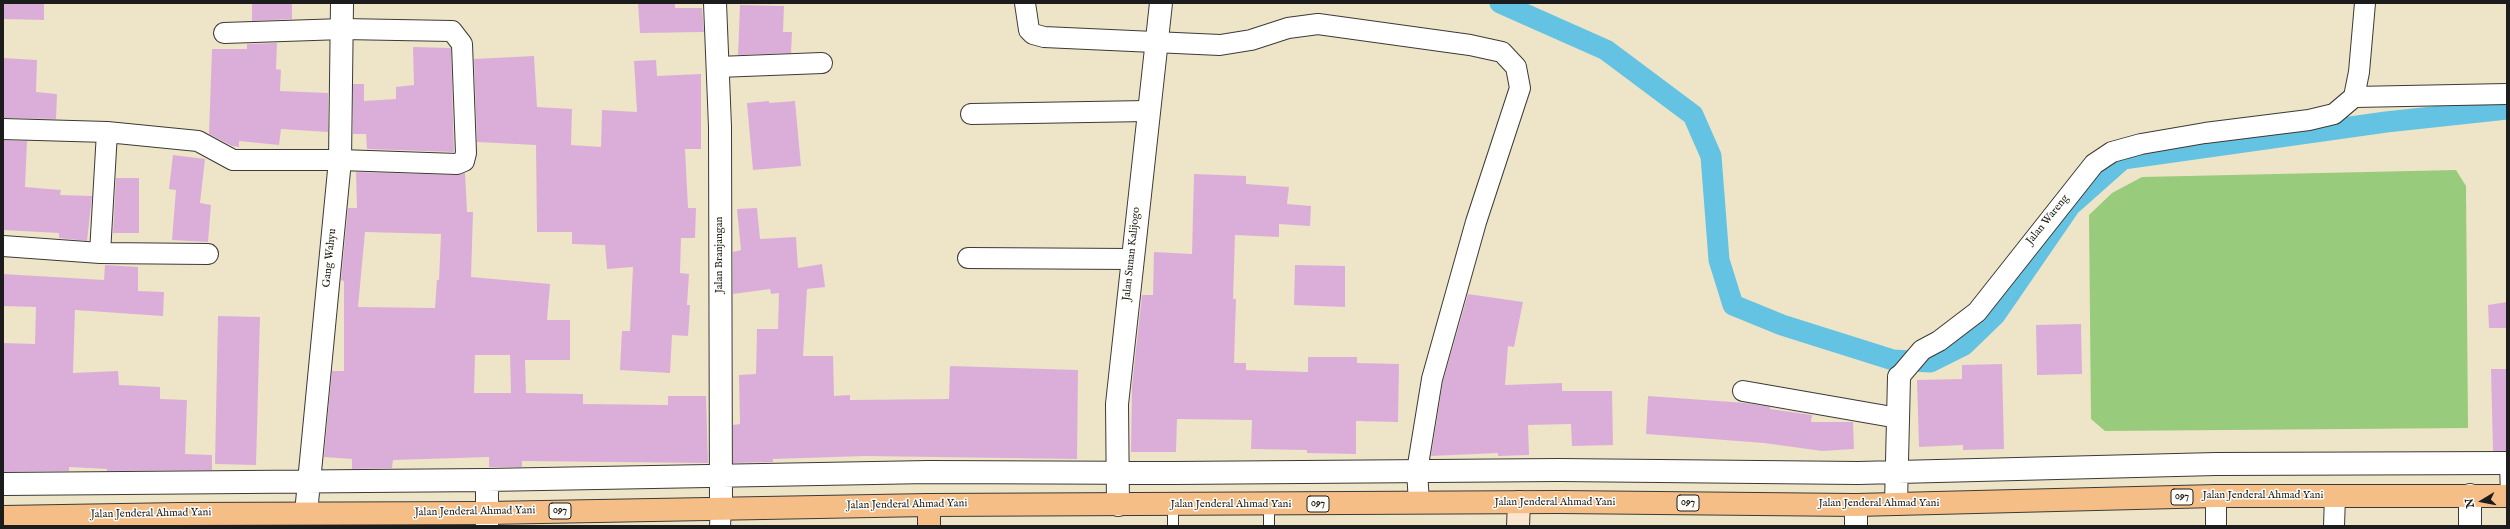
<!DOCTYPE html>
<html>
<head>
<meta charset="utf-8">
<style>
	body { margin:0 }
	#map { position:relative; width:2510px; height:529px; overflow:hidden; background:#eee5c8; font-family:"IM FELL English",serif }
	canvas { display:block }
	.frame { position:absolute; inset:0; border:4px solid #1c1c1c; pointer-events:none }
	.north { position:absolute; left:2462px; top:481px; width:40px; height:40px; -webkit-text-stroke:3px #fdfcf7; paint-order:stroke; rotate:260deg; font-size:11px; font-weight:700; line-height:16px; text-align:center; color:#1c1c1c }
	.north::after { content:''; display:block; margin:auto; width:14px; height:18px; background:#1c1c1c; clip-path:polygon(50% 0,100% 100%,50% 72%,0 100%) }
</style>
</head>
<body>
<div id="map">
<canvas width="2510" height="529"></canvas>
<div class="frame"></div>
<div class="north">N</div>
</div>
<script>
const c = document.querySelector('canvas').getContext('2d');
c.lineJoin = 'round';
function fill(path, color) {
  c.fillStyle = color;
  c.fill(path, 'evenodd');
}
function poly(rows) {
  const path = new Path2D();
  for (const r of rows) {
    path.moveTo(r[0], r[1]);
    for (let i = 2; i < r.length; i += 2) path.lineTo(r[i], r[i + 1]);
  }
  return path;
}
function trace(path, color, width, dash) {
  c.strokeStyle = color;
  c.lineWidth = width;
  c.lineCap = dash ? 'butt' : 'round';
  c.setLineDash(dash || []);
  c.stroke(path);
}
function label(font, color, halo, rows, align = 'center') {
  c.font = font + ' "IM FELL English",serif';
  c.lineWidth = 3;
  c.setLineDash([]);
  c.textBaseline = 'middle';
  c.strokeStyle = halo;
  c.fillStyle = color;
  for (const [text, x, y, turn = 0] of rows) {
    c.save();
    c.translate(x, y);
    c.rotate((+turn || 0) * Math.PI / 180);
    c.textAlign = isNaN(turn) ? turn : align;
    if (halo) c.strokeText(text, 0, 0);
    c.fillText(text, 0, 0);
    c.restore();
  }
}
fill(poly([
	[2456,170,2466,186,2468,428,2105,431,2091,419,2089,215,2112,193,2142,177]
]), '#98cb7c');
trace(poly([
	[1500,3,1606,50,1693,115,1711,156,1719,260,1733,305,1782,325,1893,360,1930,362,1964,345,1995,315,2070,206,2123,159,2386,122,2507,109]
]), '#64c3e2', 21);
fill(poly([
	[3,3,44,3,44,20,3,19],
	[252,3,292,3,292,19,252,21],
	[638,3,675,3,675,8,702,8,704,32,640,33],
	[740,5,784,6,783,32,792,32,791,53,738,55],
	[277,43,276,69,281,70,280,91,328,93,328,132,281,129,279,145,239,141,239,147,232,146,209,134,212,49,247,49,247,44],
	[413,47,451,48,454,152,367,149,366,134,353,134,353,84,364,84,364,101,396,99,396,87,414,85],
	[534,56,537,107,572,109,571,145,601,147,602,110,637,112,634,61,656,60,657,76,701,74,701,149,685,149,688,208,696,208,695,238,681,238,680,273,689,274,687,305,690,305,688,336,672,335,670,373,620,370,622,331,630,331,633,267,607,269,605,245,572,244,572,232,537,232,536,145,477,142,474,59],
	[3,58,37,60,36,92,57,94,56,119,3,118],
	[769,101,769,103,795,101,801,166,753,170,747,103],
	[3,140,27,141,25,187,61,190,60,195,92,196,87,241,59,238,59,233,3,230],
	[173,155,205,159,200,203,211,205,208,242,172,240,176,190,169,189],
	[356,172,457,175,465,173,467,212,473,212,471,277,550,284,547,320,570,320,570,360,525,360,526,393,583,394,583,404,668,405,668,396,706,396,708,463,522,461,522,467,489,467,489,457,393,460,392,468,352,469,352,459,324,457,332,371,344,371,344,281,341,280,348,208,357,208],
	[365,232,441,234,439,280,437,280,435,308,358,307],
	[475,355,510,355,511,393,474,393],
	[1194,174,1246,176,1246,184,1289,187,1287,204,1311,206,1310,226,1279,224,1279,237,1235,235,1233,299,1236,299,1234,363,1246,363,1246,370,1308,372,1308,357,1357,357,1357,363,1399,364,1398,422,1356,421,1356,454,1307,453,1307,450,1251,449,1252,420,1177,419,1176,452,1131,452,1132,386,1142,295,1153,295,1154,252,1192,254],
	[116,178,139,178,139,233,113,233],
	[757,208,760,239,796,237,798,268,822,264,825,287,807,289,803,356,833,356,834,396,850,395,850,400,949,399,950,366,1078,370,1077,459,865,456,773,459,773,462,733,463,733,425,740,424,739,375,756,374,757,329,778,329,779,293,771,294,770,289,733,294,733,252,741,250,737,209],
	[105,265,138,267,138,291,164,292,163,316,75,310,73,373,118,371,119,385,160,387,160,399,187,400,185,454,212,455,212,470,107,471,107,469,69,467,69,471,3,472,3,343,35,344,36,307,3,306,3,274,104,280],
	[1295,265,1345,266,1345,307,1294,305],
	[1468,294,1523,302,1514,347,1508,346,1505,385,1562,383,1562,391,1612,391,1613,445,1572,446,1571,424,1528,425,1529,455,1498,456,1498,453,1431,456,1443,381],
	[2507,302,2507,328,2489,328,2488,305],
	[218,316,260,317,256,465,215,464],
	[2081,324,2082,374,2037,375,2036,325],
	[2002,364,2004,449,1963,450,1963,445,1919,447,1917,380,1962,379,1962,365],
	[2491,369,2507,369,2507,451,2493,451],
	[1648,396,1746,403,1770,407,1770,409,1812,415,1811,422,1853,422,1854,449,1822,451,1764,443,1646,434]
]), '#dbaeda');
const service = poly([
	[2505,463,2506,496],
	[1269,504,1269,526],
	[1173,526,1173,505]
]);
const minor = poly([
	[1025,3,1029,30,1033,34,1044,37,1220,45,1251,40,1288,28,1318,24,1470,45,1502,52,1516,67,1520,88,1476,222,1432,379,1417,471,1419,503],
	[718,67,822,63],
	[2354,97,2507,94],
	[2354,97,2359,72,2365,3],
	[971,114,1147,111],
	[3,129,107,132,198,141,233,160,340,160,457,164,464,161,466,153,462,44,452,31,343,29,224,33],
	[3,246,100,253,208,254],
	[100,253,107,132],
	[968,258,1131,259],
	[1899,377,1922,350,1939,341,1977,312,2094,164,2112,152,2141,144,2205,133,2309,120,2334,114,2354,97],
	[1743,391,1898,418],
	[2216,496,2216,526],
	[720,526,721,508],
	[2334,526,2335,496]
]);
const tertiary = poly([
	[715,3,720,127,721,508],
	[3,484,487,480,929,472,1173,473,1559,470,1858,473,2216,464,2507,463],
	[2470,495,2470,526],
	[1896,504,1899,377],
	[1118,505,1117,404,1161,3],
	[306,513,340,160,342,3],
	[487,526,487,480],
	[1856,526,1856,505]
]);
const secondary = poly([
	[1518,526,1519,502]
]);
const primary = poly([
	[929,505,929,526],
	[3,517,180,514,487,513,929,505,1559,502,1856,505,2216,496,2507,496]
]);
trace(service, '#3c3a36', 12);
trace(minor, '#3c3a36', 22);
trace(tertiary, '#3c3a36', 24);
trace(secondary, '#3c3a36', 24);
trace(primary, '#3c3a36', 24);
trace(service, '#fff', 10);
trace(minor, '#fff', 20);
trace(tertiary, '#fff', 22);
trace(secondary, '#fbe5cf', 22);
trace(primary, '#f6be87', 22);
for (const [x, y, w] of [
	[2182,497,22],
	[1688,503,22],
	[1318,504,22],
	[560,511,22]
]) {
  const box = new Path2D();
  box.roundRect(x - w / 2, y - 8, w, 16, 3);
  c.fillStyle = '#fdfcf7';
  c.fill(box);
  trace(box, '#1c1c1c', 1);
}
label('bold 10px', '#1c1c1c', null, [
	["097",2182,497],
	["097",1688,503],
	["097",1318,504],
	["097",560,511]
]);
label('11px', '#1c1c1c', '#fdfcf7', [
	["Jalan Wareng",2048,220,-51],
	["Jalan Sunan Kalijogo",1132,254,-84],
	["Jalan Branjangan",720,255,-90],
	["Gang Wahyu",330,258,-84],
	["Jalan Jenderal Ahmad Yani",2263,496],
	["Jalan Jenderal Ahmad Yani",1555,503],
	["Jalan Jenderal Ahmad Yani",1879,504],
	["Jalan Jenderal Ahmad Yani",907,505,-1],
	["Jalan Jenderal Ahmad Yani",1231,505],
	["Jalan Jenderal Ahmad Yani",475,512,-1],
	["Jalan Jenderal Ahmad Yani",151,514,-1]
]);
</script>
</body>
</html>
